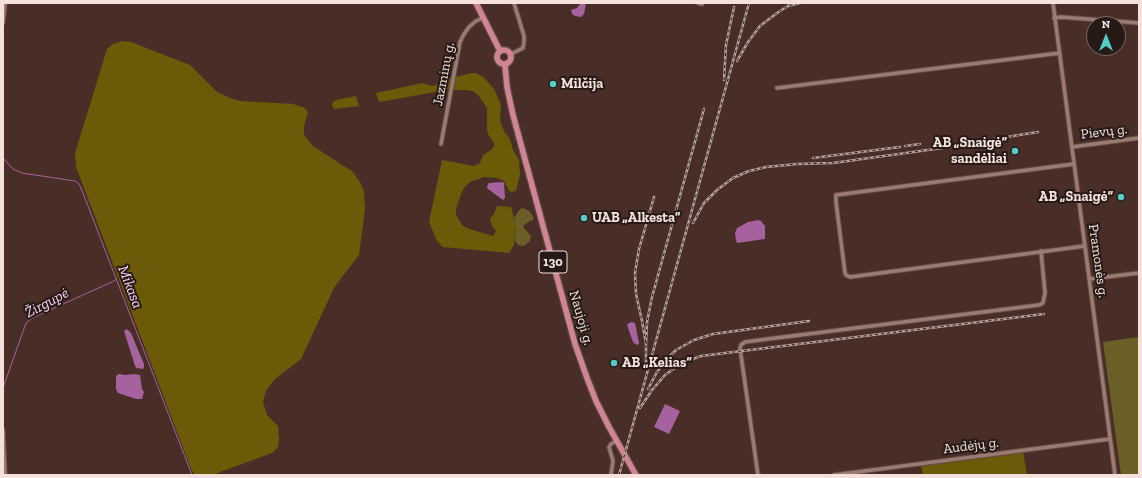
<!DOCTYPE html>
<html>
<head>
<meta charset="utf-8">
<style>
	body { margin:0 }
	#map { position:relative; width:1142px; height:478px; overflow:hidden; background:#492d27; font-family:"Zilla Slab",serif }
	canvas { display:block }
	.frame { position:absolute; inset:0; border:4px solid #f4e1dc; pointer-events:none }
	.north { position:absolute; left:1086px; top:16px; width:40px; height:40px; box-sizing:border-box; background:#261a16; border:1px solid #786a65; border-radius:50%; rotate:0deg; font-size:11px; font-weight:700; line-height:16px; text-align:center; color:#f4e1dc }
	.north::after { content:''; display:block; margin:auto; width:14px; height:18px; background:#54cdc8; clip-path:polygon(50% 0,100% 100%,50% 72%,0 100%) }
</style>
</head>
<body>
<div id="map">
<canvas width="1142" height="478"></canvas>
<div class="frame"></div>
<div class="north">N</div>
</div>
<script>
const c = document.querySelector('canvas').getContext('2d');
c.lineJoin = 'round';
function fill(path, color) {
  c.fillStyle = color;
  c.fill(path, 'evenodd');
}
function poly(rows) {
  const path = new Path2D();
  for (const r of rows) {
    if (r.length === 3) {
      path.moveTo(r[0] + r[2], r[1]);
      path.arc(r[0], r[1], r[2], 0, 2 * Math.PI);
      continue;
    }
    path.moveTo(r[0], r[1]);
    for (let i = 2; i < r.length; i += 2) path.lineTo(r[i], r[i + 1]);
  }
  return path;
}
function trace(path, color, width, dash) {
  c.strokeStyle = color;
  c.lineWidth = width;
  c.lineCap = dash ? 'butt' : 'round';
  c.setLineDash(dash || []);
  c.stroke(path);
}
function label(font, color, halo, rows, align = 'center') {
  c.font = font + ' "Zilla Slab",serif';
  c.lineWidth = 4;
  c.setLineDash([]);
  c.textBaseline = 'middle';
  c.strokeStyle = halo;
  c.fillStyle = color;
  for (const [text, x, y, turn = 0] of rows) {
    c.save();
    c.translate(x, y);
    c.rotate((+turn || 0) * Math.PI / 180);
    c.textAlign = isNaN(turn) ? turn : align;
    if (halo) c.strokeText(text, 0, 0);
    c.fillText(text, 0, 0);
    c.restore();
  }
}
fill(poly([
	[523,208,529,211,533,216,533,221,531,220,523,226,524,228,531,236,530,241,524,246,518,245,515,241,516,225,514,218,520,209],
	[1139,337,1139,475,1121,475,1103,342]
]), '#6b5f28');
fill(poly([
	[122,41,131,42,190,65,217,92,230,98,241,101,293,104,305,108,308,112,304,126,304,135,313,146,353,172,361,184,364,192,365,209,359,255,353,263,342,277,334,288,301,359,275,379,266,391,263,402,267,415,278,426,279,441,278,447,272,453,212,475,195,475,192,471,76,167,75,153,107,49,113,44],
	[472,73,476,73,483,77,488,82,494,89,500,102,501,108,500,118,501,124,504,131,510,139,513,150,519,160,520,174,516,191,512,192,509,191,504,181,497,178,484,177,470,182,464,188,461,194,456,209,456,214,462,225,469,229,493,236,496,231,492,226,490,219,491,217,494,214,497,206,511,207,516,225,514,245,509,253,443,247,437,241,429,222,442,160,474,166,480,163,483,155,491,150,494,146,494,143,488,134,487,129,487,108,479,96,473,91,465,90,447,90,379,102,376,93,422,83,432,86,444,83,450,78],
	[356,96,359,106,334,109,332,105,333,102,336,100],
	[1023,452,1027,475,923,475,921,465]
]), '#6b5b08');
fill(poly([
	[581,3,586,3,584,14,581,17,575,16,572,14,571,10,577,8],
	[503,182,504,183,505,198,503,200,488,189,487,187,488,184,489,183],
	[758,220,761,221,765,226,765,239,737,243,736,240,735,233,737,228,748,222],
	[632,322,635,323,639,343,638,345,635,344,633,342,627,325,629,323],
	[127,329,131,333,144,364,144,367,143,369,136,368,135,366,124,331],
	[119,374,125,375,134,374,140,375,142,389,144,392,142,399,136,399,118,393,116,389,116,376],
	[665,404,680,411,669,434,654,427]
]), '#a6629e');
trace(poly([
	[3,158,13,169,22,173,75,181,79,184,81,188,192,475],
	[3,388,26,323,32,318,114,281,116,279]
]), '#a6629e', 1);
const street = poly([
	[698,3,702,4,702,3],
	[1053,3,1115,475],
	[1054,18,1061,17,1139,23],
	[3,23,5,3],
	[511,54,523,48,524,41,524,36,514,3],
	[777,88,1060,53],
	[441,144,460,42,464,34,469,27,476,21,483,18],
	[1072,147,1139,138],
	[1074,164,836,195,836,202,845,273,846,275,850,277,1085,246],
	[1089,279,1139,273],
	[3,430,5,475],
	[611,475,613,461,609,447,611,444,616,441],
	[758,475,740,348,741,345,745,342,760,340,1039,305,1043,303,1045,293,1041,251],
	[834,475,1110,439]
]);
const primary = poly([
	[476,3,500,51],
	[504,57,7],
	[505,65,507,87,513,115,575,344,587,378,596,401,609,427,636,475]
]);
trace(street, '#624a44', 5.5);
trace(primary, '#624a44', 8);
trace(street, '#9b7a72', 3.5);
trace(primary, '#d18594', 5.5);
const rail = poly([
	[737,61,748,42,760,26,777,13,788,6,800,3],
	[724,80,726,45,734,7],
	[981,141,1038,132],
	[905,146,920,144],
	[813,158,900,147],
	[693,223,704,203,717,190,733,178,749,171,766,167,797,164,833,163,986,142],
	[646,344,647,322,652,297,704,109],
	[646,366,646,344,642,321,636,294,635,273,639,249,654,197],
	[648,389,657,372,668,358,676,350,694,340,713,334,809,321],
	[640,408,652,390,665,375,679,365,687,361,701,356,1044,314],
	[619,475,749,3]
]);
trace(rail, '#b6a09a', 2.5);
trace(rail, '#261a16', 1, [3]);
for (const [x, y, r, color] of [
	[553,84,4,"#54cdc8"],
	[1015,151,4,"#54cdc8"],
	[1121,197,4,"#54cdc8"],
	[584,218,4,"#54cdc8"],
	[614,363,4,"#54cdc8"]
]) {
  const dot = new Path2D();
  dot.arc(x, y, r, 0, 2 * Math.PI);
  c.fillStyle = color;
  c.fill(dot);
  trace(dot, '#261a16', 1.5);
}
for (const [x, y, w] of [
	[553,262,28]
]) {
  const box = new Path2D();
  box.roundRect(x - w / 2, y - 11, w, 22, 3);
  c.fillStyle = '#261a16';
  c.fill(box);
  trace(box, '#f4e1dc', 1);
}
label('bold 13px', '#f4e1dc', null, [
	["130",553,262]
]);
label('14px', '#f4e1dc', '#261a16', [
	["Jazminų g.",444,74,-79],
	["Pievų g.",1104,132,-7],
	["Pramonės g.",1098,261,82],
	["Naujoji g.",581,318,74],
	["Audėjų g.",971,446,-7]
]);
label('bold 14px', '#f4e1dc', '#261a16', [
	["Milčija",561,84],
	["AB „Snaigė“",1007,143,"right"],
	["sandėliai",1007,159,"right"],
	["AB „Snaigė“",1113,197,"right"],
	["UAB „Alkesta“",592,218],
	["AB „Kelias“",622,363]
], 'left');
label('italic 15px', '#fad4f4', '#261a16', [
	["Mikasa",130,287,69],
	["Žirgupė",47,303,-28]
]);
</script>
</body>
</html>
